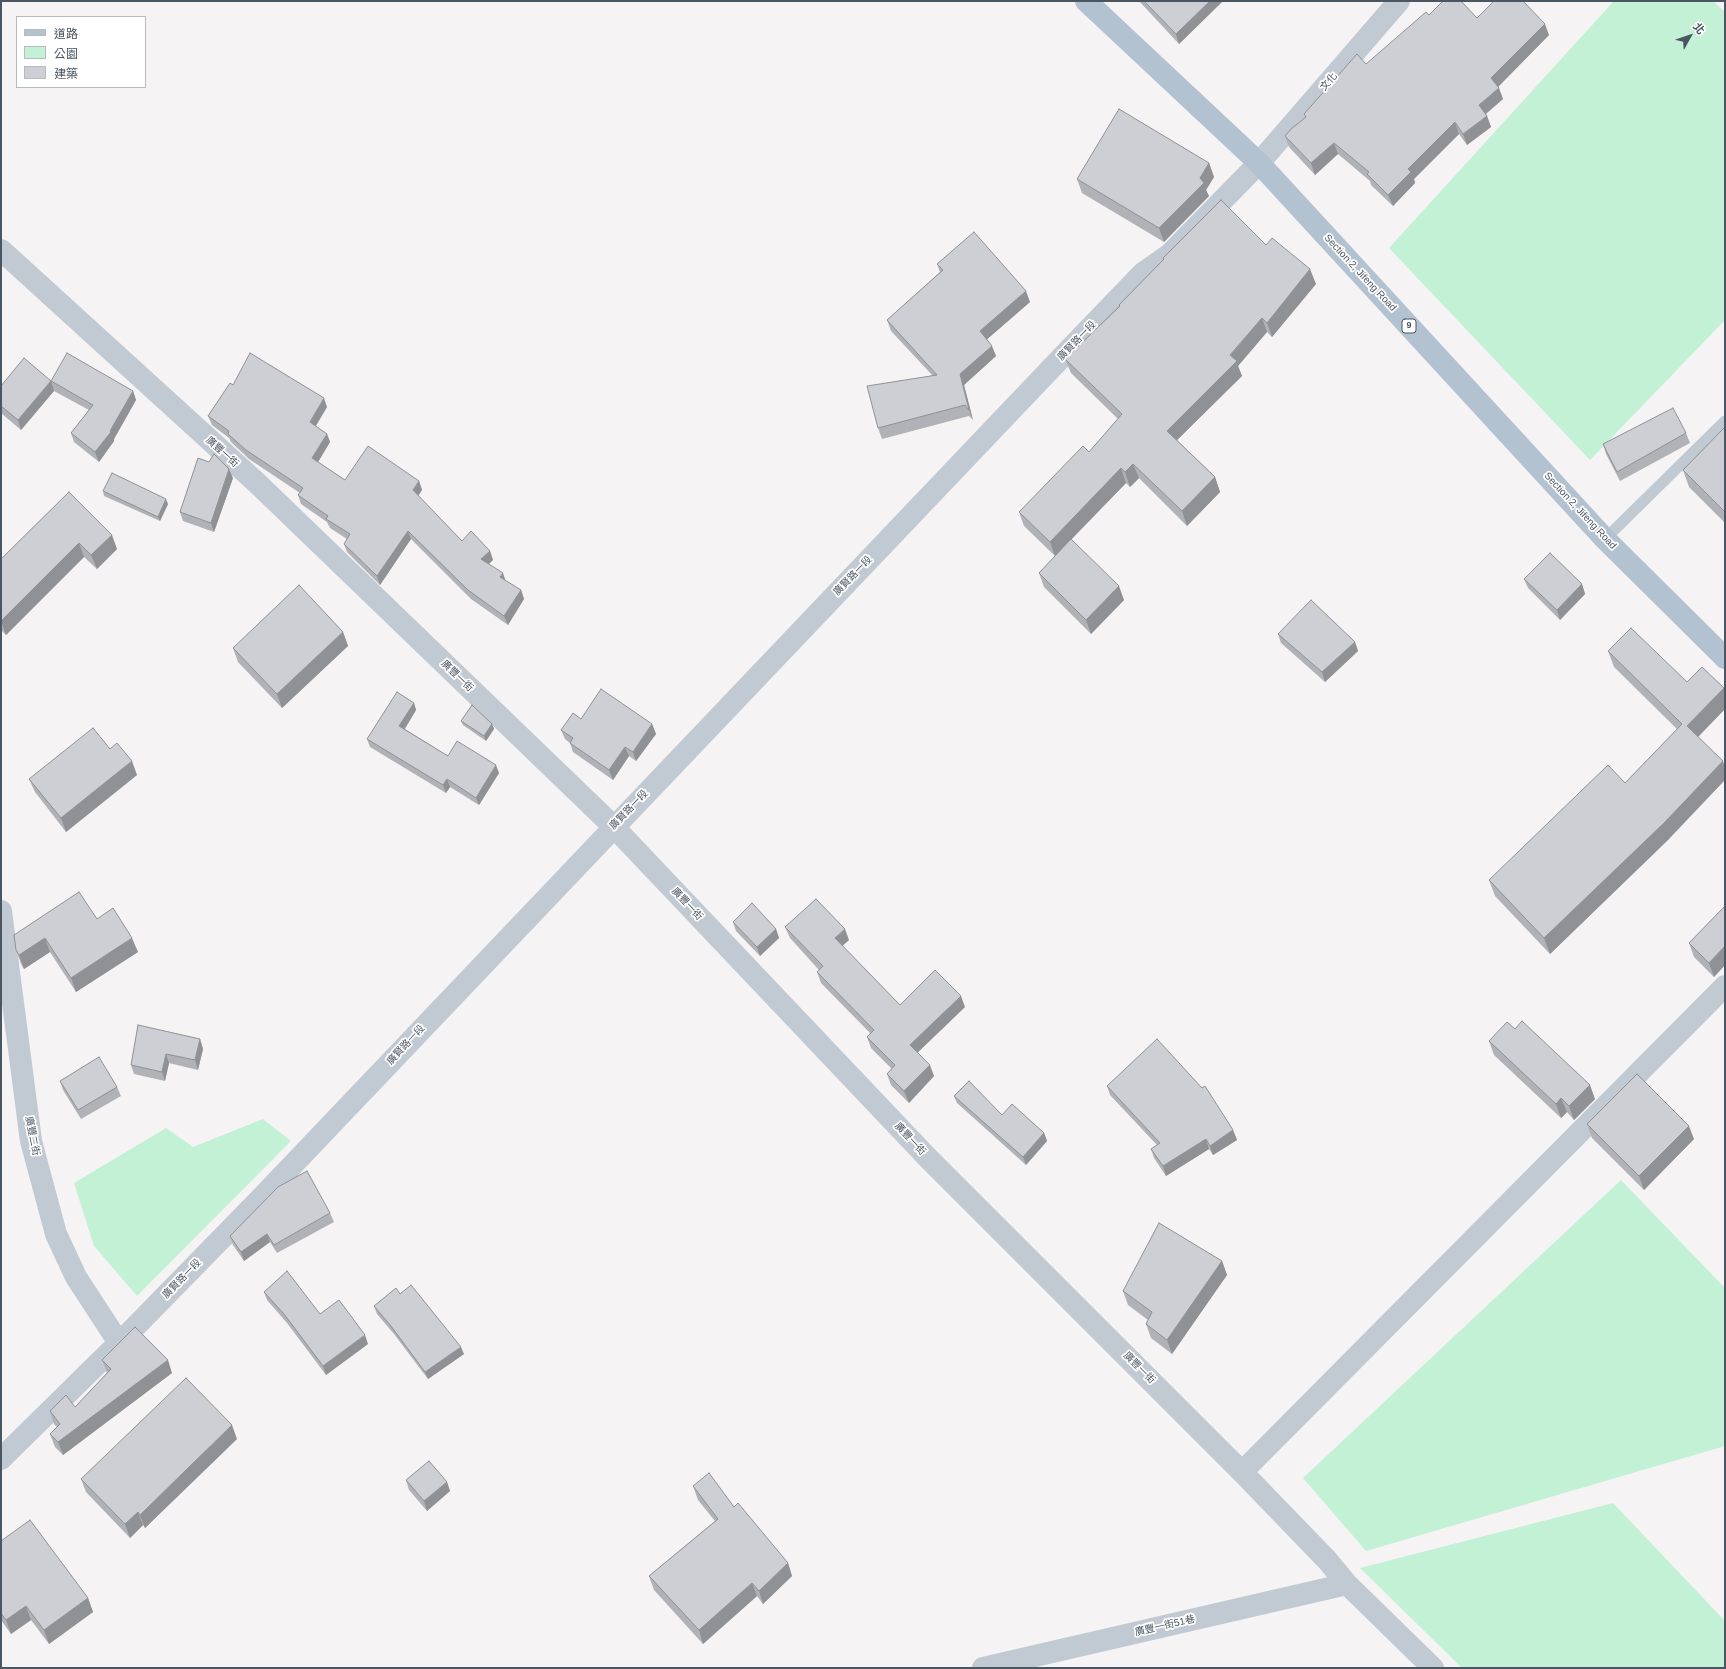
<!DOCTYPE html>
<html>
<head>
<meta charset="utf-8">
<style>
	body { margin:0 }
	#map { position:relative; width:1726px; height:1669px; overflow:hidden; background:#f5f3f3; font-family:Helvetica,"Noto Sans TC",sans-serif }
	canvas { display:block }
	.frame { position:absolute; inset:0; border:2px solid #4a5661; pointer-events:none }
	.legend { position:absolute; left:16px; top:16px; width:130px; height:72px; box-sizing:border-box; background:#fff; border:1px solid #b7bbc0; margin:0; padding:5px 7px; list-style:none; font-size:12px; color:#4a5661 }
	.legend li { display:flex; align-items:center; gap:8px; height:20px }
	.legend b { width:20px; border:1px solid #b7bbc0 }
	.north { position:absolute; left:1670px; top:16px; width:40px; height:40px; -webkit-text-stroke:3px #fff; paint-order:stroke; rotate:50deg; font-size:11px; font-weight:700; line-height:16px; text-align:center; color:#4a5661 }
	.north::after { content:''; display:block; margin:auto; width:14px; height:18px; background:#4a5661; clip-path:polygon(50% 0,100% 100%,50% 72%,0 100%) }
</style>
</head>
<body>
<div id="map">
<canvas width="1726" height="1669"></canvas>
<div class="frame"></div>
<ul class="legend">
<li><b style="height:5px;background:#b3c2d1"></b>道路</li>
<li><b style="height:11px;background:#c3f1d5"></b>公園</li>
<li><b style="height:11px;background:#cdcfd5"></b>建築</li>
</ul>
<div class="north">北</div>
</div>
<script>
const c = document.querySelector('canvas').getContext('2d');
c.lineJoin = 'round';
function fill(path, color) {
  c.fillStyle = color;
  c.fill(path, 'evenodd');
}
function poly(rows) {
  const path = new Path2D();
  for (const r of rows) {
    path.moveTo(r[0], r[1]);
    for (let i = 2; i < r.length; i += 2) path.lineTo(r[i], r[i + 1]);
  }
  return path;
}
function trace(path, color, width, dash) {
  c.strokeStyle = color;
  c.lineWidth = width;
  c.lineCap = dash ? 'butt' : 'round';
  c.setLineDash(dash || []);
  c.stroke(path);
}
function label(font, color, halo, rows, align = 'center') {
  c.font = font + ' Helvetica,"Noto Sans TC",sans-serif';
  c.lineWidth = 3.5;
  c.setLineDash([]);
  c.textBaseline = 'middle';
  c.strokeStyle = halo;
  c.fillStyle = color;
  for (const [text, x, y, turn = 0] of rows) {
    c.save();
    c.translate(x, y);
    c.rotate((+turn || 0) * Math.PI / 180);
    c.textAlign = isNaN(turn) ? turn : align;
    if (halo) c.strokeText(text, 0, 0);
    c.fillText(text, 0, 0);
    c.restore();
  }
}
fill(poly([
	[1614,1,1713,1,1725,12,1725,320,1590,460,1389,248],
	[263,1119,291,1141,137,1296,94,1246,74,1183,166,1128,193,1147],
	[1621,1180,1725,1288,1725,1446,1366,1551,1303,1478],
	[1613,1503,1725,1621,1725,1668,1462,1668,1360,1568]
]), '#c3f1d5');
trace(poly([
	[1605,539,1725,421]
]), '#c1cad2', 11);
trace(poly([
	[1259,163,1399,1],
	[1,250,257,483,613,826,927,1157,1242,1472,1327,1560,1347,1584,1433,1668],
	[1,911,31,1141,56,1234,76,1277,119,1343],
	[1242,1472,1725,986],
	[983,1668,1347,1584]
]), '#c1cad2', 22);
trace(poly([
	[1,1459,133,1329,264,1195,1061,358,1143,273,1170,254,1259,163]
]), '#c1cad2', 22);
trace(poly([
	[1086,1,1259,163,1605,539,1725,658]
]), '#b3c2d1', 22);
fill(poly([
	[1139,1,1223,1,1179,44],
	[1429,15,1477,18,1549,35,1498,87,1503,99,1486,114,1487,116,1491,127,1467,145,1459,134,1414,179,1415,183,1393,206,1371,185,1370,181,1338,154,1315,175,1289,147,1285,136,1306,118,1304,114,1366,64],
	[1209,163,1214,177,1206,190,1209,196,1164,242,1082,193,1077,179],
	[1266,245,1316,284,1272,337,1267,332,1238,366,1242,376,1177,440,1215,477,1220,492,1187,526,1139,478,1130,487,1126,483,1071,540,1124,600,1091,634,1044,587,1039,573,1055,556,1024,526,1019,512,1089,452,1118,419,1071,373,1065,359,1119,306,1119,305,1163,260,1163,258],
	[937,264,1030,302,987,339,996,356,964,385,973,420,969,416,882,439,878,428,932,375,891,331,887,320,940,272],
	[51,381,133,391,136,400,114,439,114,441,99,462,74,442,71,433,89,410,54,391,21,430,1,413,1,386],
	[327,407,315,426,327,434,330,442,318,462,345,480,419,481,422,490,418,496,462,541,490,551,493,560,489,564,506,581,521,590,524,599,508,625,471,599,411,539,380,585,347,552,344,544,347,539,330,528,327,522,301,504,298,495,300,493,249,459,231,442,229,438,212,425,208,416],
	[1725,427,1725,523,1689,487,1683,470],
	[1686,433,1690,443,1620,481,1606,454,1603,444],
	[233,478,214,532,183,521,180,512],
	[103,491,168,504,160,521,104,496],
	[69,492,117,549,97,569,84,557,6,635,1,630,1,559],
	[1524,579,1582,584,1585,594,1560,620,1528,588],
	[343,632,348,646,282,708,238,662,233,648],
	[1278,634,1355,642,1358,651,1325,682,1281,643],
	[1608,651,1687,682,1725,691,1725,709,1698,737,1669,839,1550,954,1495,896,1489,880,1625,783,1677,729,1614,667],
	[414,703,416,710,405,729,448,756,499,773,479,805,450,787,446,793,370,747,367,739],
	[581,719,652,724,656,734,636,761,629,756,613,780,573,752,570,743,565,739,561,730],
	[461,721,492,724,494,729,486,741,463,725],
	[110,749,137,775,66,832,35,792,29,779],
	[1725,906,1725,965,1714,977,1694,957,1689,943],
	[97,919,138,952,76,992,50,952,24,969,21,964,16,950],
	[733,922,776,929,779,938,760,956,736,931],
	[785,927,849,940,842,946,900,1005,965,1007,918,1052,934,1076,909,1103,891,1085,887,1074,892,1069,871,1048,867,1037,870,1033,821,983,817,972,819,970,790,938],
	[1515,1029,1595,1099,1574,1120,1567,1112,1561,1118,1494,1055,1489,1041],
	[200,1039,203,1049,198,1070,169,1063,165,1081,134,1074,131,1065],
	[60,1081,117,1087,121,1096,81,1119,63,1090],
	[1107,1086,1233,1130,1237,1140,1213,1155,1209,1149,1166,1176,1154,1158,1151,1149,1157,1145,1110,1095],
	[954,1096,1002,1115,1044,1133,1047,1141,1026,1165,957,1103],
	[1587,1124,1694,1139,1644,1190,1592,1138],
	[330,1213,334,1222,277,1253,270,1242,244,1261,233,1245,230,1236],
	[1222,1261,1227,1275,1172,1354,1151,1338,1146,1324,1148,1320,1128,1305,1123,1291],
	[264,1292,320,1314,368,1344,326,1375,287,1323,267,1300],
	[400,1294,464,1354,428,1379,394,1334,377,1314,374,1306],
	[102,1360,172,1373,63,1455,55,1447,50,1434,57,1427,54,1424,50,1411,75,1407,107,1373],
	[237,1439,145,1528,143,1525,130,1538,86,1492,81,1479],
	[406,1480,447,1482,450,1491,427,1511,409,1490],
	[693,1486,734,1507,788,1563,792,1576,763,1604,757,1596,703,1644,654,1590,649,1576,715,1521,698,1500],
	[1,1541,88,1598,93,1612,49,1644,31,1620,11,1634,1,1620]
]), '#b0b2b7');
fill(poly([
	[1210,1,1223,1,1179,44,1176,34],
	[1545,24,1549,35,1495,90,1491,78],
	[1499,88,1503,99,1483,116,1479,105],
	[1487,116,1491,127,1467,145,1463,134],
	[1455,122,1459,134,1414,179,1415,183,1393,206,1388,195,1408,169],
	[1334,143,1338,154,1315,175,1311,163],
	[1209,163,1214,177,1206,190,1209,196,1164,242,1159,228,1200,178],
	[1310,269,1316,284,1272,337,1267,323],
	[1026,291,1030,302,984,342,980,331],
	[1262,318,1267,332,1238,366,1242,376,1172,445,1167,431],
	[992,346,996,356,964,385,973,420,969,410,960,374],
	[51,381,54,391,21,430,18,420],
	[133,391,136,400,114,439,114,441,99,462,95,452,110,431],
	[324,398,327,407,313,431,310,422],
	[327,434,330,442,315,467,312,458],
	[1133,464,1139,478,1130,487,1125,472],
	[1121,468,1126,483,1055,556,1050,542],
	[229,469,233,478,214,532,211,523],
	[1215,477,1220,492,1187,526,1182,511],
	[419,481,422,490,416,499,413,490],
	[166,499,168,504,160,521,158,517],
	[408,531,411,539,380,585,377,576],
	[112,535,117,549,97,569,91,555],
	[79,543,84,557,6,635,1,621],
	[490,551,493,560,484,568,481,559],
	[503,573,506,582,500,577],
	[1582,584,1585,594,1560,620,1557,610],
	[1119,586,1124,600,1091,634,1086,620],
	[521,590,524,599,508,625,504,616],
	[343,632,348,646,282,708,277,694],
	[1355,642,1358,651,1325,682,1322,672],
	[1724,688,1725,691,1725,709,1693,742,1687,726],
	[414,703,416,710,402,733,399,726],
	[492,724,494,729,486,741,484,736],
	[652,724,656,734,636,761,633,752],
	[625,747,629,756,613,780,609,770],
	[132,761,137,775,66,832,61,818],
	[1723,761,1725,768,1725,780,1669,839,1550,954,1544,938],
	[496,765,499,773,479,805,476,798],
	[447,779,450,787,446,793,443,785],
	[776,929,779,938,760,956,757,947],
	[845,929,849,940,839,949,835,938],
	[45,938,50,952,24,969,19,955],
	[132,938,138,952,76,992,71,978],
	[1725,946,1725,965,1714,977,1709,963],
	[961,996,965,1007,914,1056,910,1045],
	[200,1039,203,1049,198,1070,195,1060],
	[166,1054,169,1063,165,1081,162,1072],
	[930,1065,934,1076,909,1103,904,1091],
	[1590,1085,1595,1099,1574,1120,1569,1106],
	[1561,1098,1567,1112,1561,1118,1556,1104],
	[1689,1126,1694,1139,1644,1190,1639,1176],
	[1233,1130,1237,1140,1213,1155,1210,1146],
	[1044,1133,1047,1141,1026,1165,1023,1157],
	[1206,1139,1209,1149,1166,1176,1163,1166],
	[267,1234,270,1242,244,1261,241,1252],
	[1222,1261,1227,1275,1172,1354,1167,1340],
	[365,1335,368,1344,326,1375,323,1366],
	[461,1347,464,1354,428,1379,425,1372],
	[168,1360,172,1373,63,1455,58,1442],
	[232,1425,237,1439,145,1528,140,1515],
	[447,1482,450,1491,427,1511,424,1501],
	[138,1512,143,1525,130,1538,125,1524],
	[788,1563,792,1576,763,1604,759,1591],
	[752,1583,757,1596,703,1644,699,1630],
	[88,1598,93,1612,49,1644,44,1630],
	[26,1606,31,1620,11,1634,6,1620]
]), '#909195');
const building = poly([
	[1144,1,1210,1,1176,34,1144,1],
	[1443,1,1461,1,1477,18,1494,1,1523,1,1545,24,1491,78,1499,88,1479,105,1487,116,1463,134,1455,122,1408,169,1411,172,1388,195,1367,174,1369,172,1334,143,1311,163,1285,136,1291,129,1306,117,1304,114,1357,54,1366,64,1426,12,1429,15,1443,1],
	[1119,109,1209,163,1200,178,1204,183,1159,228,1077,179,1119,109],
	[1221,200,1266,245,1272,238,1310,269,1267,323,1262,318,1230,355,1237,361,1167,431,1215,477,1182,511,1133,464,1125,472,1121,468,1050,542,1019,512,1083,446,1089,452,1122,414,1065,359,1120,306,1119,305,1164,259,1163,258,1221,200],
	[974,232,1026,291,980,331,992,346,960,374,969,410,965,405,878,428,867,386,937,375,887,320,943,270,937,264,974,232],
	[67,353,133,391,110,431,111,432,95,452,71,433,93,405,51,381,67,353],
	[250,353,324,398,310,422,327,434,312,458,345,480,368,446,419,481,413,490,462,541,471,531,490,551,481,559,503,573,500,577,521,590,504,616,468,590,408,531,377,576,344,544,350,534,326,519,328,516,298,495,303,488,246,450,228,434,229,431,208,416,230,383,233,385,250,353],
	[24,358,51,381,18,420,1,406,1,386,24,358],
	[1673,408,1686,433,1617,472,1603,444,1673,408],
	[1725,427,1725,512,1683,470,1725,427],
	[214,454,229,469,211,523,180,512,198,458,209,462,214,454],
	[112,473,166,499,158,517,103,491,112,473],
	[69,492,112,535,91,555,79,543,1,621,1,559,69,492],
	[1071,539,1119,586,1086,620,1039,573,1071,539],
	[1550,553,1582,584,1557,610,1524,579,1550,553],
	[299,585,343,632,277,694,233,648,299,585],
	[1311,600,1355,642,1322,672,1278,634,1311,600],
	[1631,628,1687,682,1702,667,1724,688,1687,726,1723,761,1664,823,1544,938,1489,880,1608,765,1625,783,1682,724,1608,651,1631,628],
	[601,689,652,724,633,752,625,747,609,770,570,743,573,738,561,730,573,713,581,719,601,689],
	[397,692,414,703,399,726,448,756,457,741,496,765,476,798,447,779,443,785,367,739,397,692],
	[472,705,492,724,484,736,461,721,472,705],
	[93,728,110,749,117,743,132,761,61,818,29,779,93,728],
	[79,892,97,919,113,908,132,938,71,978,45,938,19,955,16,950,14,935,79,892],
	[816,899,845,929,835,938,900,1005,935,970,961,996,910,1045,930,1065,904,1091,887,1074,895,1065,867,1037,874,1030,817,972,823,966,785,927,816,899],
	[752,903,776,929,757,947,733,922,752,903],
	[1725,906,1725,946,1709,963,1689,943,1725,906],
	[1522,1021,1590,1085,1569,1106,1561,1098,1556,1104,1489,1041,1507,1022,1515,1029,1522,1021],
	[138,1025,200,1039,195,1060,166,1054,162,1072,131,1065,138,1025],
	[1157,1039,1202,1088,1205,1086,1233,1130,1210,1146,1206,1139,1163,1166,1151,1149,1160,1143,1107,1086,1157,1039],
	[99,1057,117,1087,78,1110,60,1081,99,1057],
	[1637,1074,1689,1126,1639,1176,1587,1124,1637,1074],
	[969,1081,1002,1115,1012,1104,1044,1133,1023,1157,954,1096,969,1081],
	[307,1171,330,1213,274,1245,267,1234,241,1252,230,1236,278,1187,307,1171],
	[1159,1223,1222,1261,1167,1340,1146,1324,1152,1312,1123,1291,1159,1223],
	[287,1271,320,1314,339,1300,365,1335,323,1366,284,1314,264,1292,287,1271],
	[411,1285,461,1347,425,1372,391,1326,374,1306,396,1288,400,1294,411,1285],
	[135,1327,168,1360,58,1442,50,1434,60,1424,50,1411,66,1395,75,1407,111,1369,102,1360,135,1327],
	[186,1378,232,1425,140,1515,138,1512,125,1524,81,1479,186,1378],
	[429,1461,447,1482,424,1501,406,1480,429,1461],
	[709,1473,734,1507,738,1503,788,1563,759,1591,752,1583,699,1630,649,1576,718,1519,693,1486,709,1473],
	[30,1520,88,1598,44,1630,26,1606,6,1620,1,1613,1,1541,30,1520]
]);
fill(building, '#cdcfd5');
trace(building, '#909195', 1);
for (const [x, y, w] of [
	[1409,326,14]
]) {
  const box = new Path2D();
  box.roundRect(x - w / 2, y - 7, w, 14, 3);
  c.fillStyle = '#fff';
  c.fill(box);
  trace(box, '#4a5661', 1);
}
label('bold 9px', '#4a5661', null, [
	["9",1409,326]
]);
label('10px', '#4a5661', '#fff', [
	["文化",1329,82,-49],
	["Section 2, Jifeng Road",1360,273,47],
	["廣賢路一段",1077,341,-46],
	["廣豐一街",222,452,42],
	["Section 2, Jifeng Road",1580,511,47],
	["廣賢路一段",853,576,-46],
	["廣豐一街",457,676,44],
	["廣賢路一段",629,810,-46],
	["廣豐一街",687,904,47],
	["廣賢路一段",406,1045,-47],
	["廣豐二街",32,1136,79],
	["廣豐一街",910,1139,47],
	["廣賢路一段",182,1279,-46],
	["廣豐一街",1139,1368,45],
	["廣豐一街51巷",1165,1626,-13]
]);
</script>
</body>
</html>
